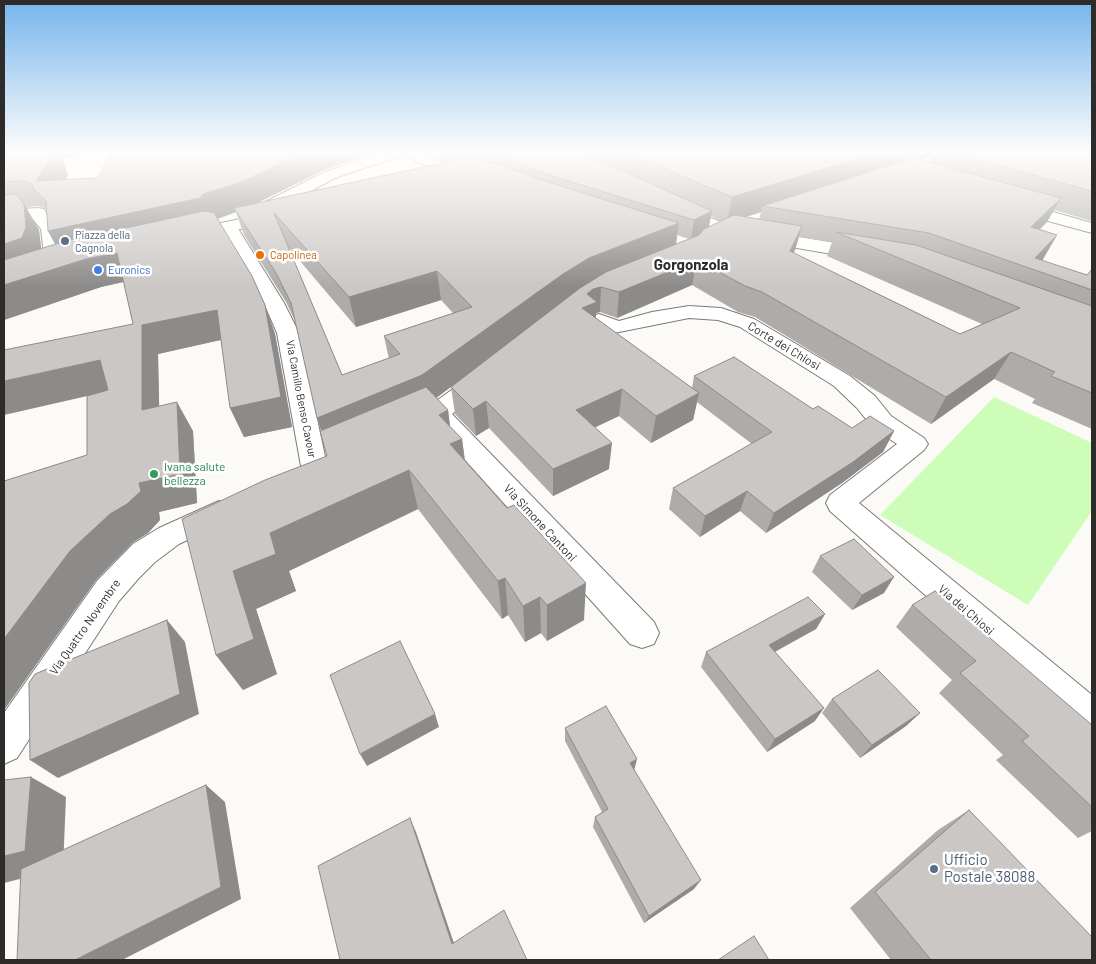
<!DOCTYPE html>
<html>
<head>
<meta charset="utf-8">
<style>
	body { margin:0 }
	#map { position:relative; width:1096px; height:964px; overflow:hidden; background:#fcfaf7; font-family:Barlow,sans-serif }
	canvas { display:block }
	.frame { position:absolute; inset:0; border:5px solid #2d2c2b; pointer-events:none }
</style>
</head>
<body>
<div id="map">
<canvas width="1096" height="964"></canvas>
<div class="frame"></div>
</div>
<script>
const c = document.querySelector('canvas').getContext('2d');
c.lineJoin = 'round';
function fill(path, color) {
  c.fillStyle = color;
  c.fill(path, 'evenodd');
}
function poly(rows) {
  const path = new Path2D();
  for (const r of rows) {
    path.moveTo(r[0], r[1]);
    for (let i = 2; i < r.length; i += 2) path.lineTo(r[i], r[i + 1]);
  }
  return path;
}
function trace(path, color, width, dash) {
  c.strokeStyle = color;
  c.lineWidth = width;
  c.lineCap = dash ? 'butt' : 'round';
  c.setLineDash(dash || []);
  c.stroke(path);
}
function label(font, color, halo, rows, align = 'center') {
  c.font = font + ' Barlow,sans-serif';
  c.lineWidth = 5;
  c.setLineDash([]);
  c.textBaseline = 'middle';
  c.strokeStyle = halo;
  c.fillStyle = color;
  for (const [text, x, y, turn = 0] of rows) {
    c.save();
    c.translate(x, y);
    c.rotate((+turn || 0) * Math.PI / 180);
    c.textAlign = isNaN(turn) ? turn : align;
    if (halo) c.strokeText(text, 0, 0);
    c.fillText(text, 0, 0);
    c.restore();
  }
}
fill(poly([
	[994,397,1092,443,1092,511,1028,605,880,515]
]), '#cdfdb8');
const street = poly([
	[383,152,421,152,467,174,470,177,467,180,462,182,450,181,448,176,403,155,335,178,261,218,255,219,249,218,247,214,249,210,325,172,383,152],
	[1014,201,1092,223,1092,233,1008,210,1006,206,1008,202,1014,201],
	[676,204,731,226,867,248,874,250,876,254,874,258,867,260,721,235,670,213,668,209,670,205,676,204],
	[38,208,44,209,48,217,59,227,62,254,60,270,57,274,50,276,43,274,40,270,44,254,41,229,32,218,4,220,4,210,38,208],
	[228,222,234,223,237,227,284,303,299,333,327,466,323,473,314,476,305,473,301,466,277,333,264,303,219,227,222,223,228,222],
	[689,306,721,308,754,319,850,376,875,396,891,416,924,438,928,444,924,450,859,503,1092,695,1092,736,1079,731,830,511,826,503,830,495,897,444,873,428,857,408,834,386,740,327,718,320,689,318,614,333,592,324,588,320,592,316,599,314,619,321,652,312,689,306],
	[483,371,491,373,495,378,491,383,452,414,654,622,659,633,654,644,642,648,630,644,433,424,412,432,403,430,399,424,403,418,428,407,475,373,483,371],
	[219,501,229,504,233,512,229,520,179,544,155,562,138,579,119,601,17,758,4,764,4,713,97,581,133,544,159,528,219,501]
]);
const secondary = poly([
	[275,208,281,209,283,213,281,217,250,227,186,241,180,240,177,236,180,232,240,219,275,208]
]);
trace(street, '#7c7a77', 2);
trace(secondary, '#7c7a77', 2);
fill(street, '#fff');
fill(secondary, '#fff');
fill(poly([
	[4,152,85,152,62,158,68,175,66,179,324,170,257,203,446,162,426,152,1092,152,1092,221,1054,210,1047,222,1040,229,1057,235,1042,261,1087,275,1092,269,1092,429,1032,403,1035,399,994,379,931,424,755,317,738,312,692,285,617,318,600,312,596,313,596,319,692,388,694,376,813,409,852,428,894,431,883,452,842,483,766,533,740,511,700,537,669,509,673,488,752,444,697,402,693,420,651,443,619,416,595,427,609,469,553,496,489,428,476,436,455,414,451,387,467,375,436,398,448,410,450,427,462,439,465,460,584,620,547,641,541,633,525,642,508,615,502,619,418,509,289,571,296,591,256,609,277,674,243,690,216,655,327,456,321,430,317,418,295,321,286,302,244,235,236,212,218,219,265,305,275,334,292,427,244,437,230,408,221,340,158,354,159,406,193,431,197,503,159,512,160,520,148,533,132,543,96,580,4,710,4,481,87,455,133,324,124,282,101,287,4,320],
	[932,156,930,162,921,160,931,157],
	[492,159,492,162,487,160],
	[38,206,45,208,47,211,48,231,55,244,41,248,39,230,26,207],
	[761,212,759,219,746,217],
	[711,216,722,221,709,227],
	[677,235,689,239,676,245],
	[799,237,832,242,827,256,982,324,960,334,794,253],
	[288,247,356,327,441,300,453,313,384,336,389,359,342,375],
	[820,556,884,593,852,610,812,572],
	[912,605,1092,725,1092,831,1078,838,996,760,1003,755,939,693,952,680,896,627],
	[825,614,816,629,775,652,815,721,767,752,701,667,706,652],
	[832,699,920,713,906,726,860,758,822,713],
	[565,728,634,770,694,889,644,923,593,827,595,817,602,812,565,741],
	[969,810,1092,960,891,960,850,908,938,830]
]), '#aeaba9');
fill(poly([
	[54,152,85,152,62,158,68,175,50,206,36,181],
	[305,152,376,152,324,170,247,208,234,208,236,212,213,220,63,258,48,231,203,194],
	[454,152,518,152,492,154,492,159,469,165,456,166],
	[879,152,934,152,932,156,775,208,762,206,761,212,727,223,732,197],
	[1061,198,1047,222,1017,251,1031,227],
	[24,204,39,230,42,254,4,277,4,244],
	[712,211,708,231,691,240,694,220],
	[679,223,675,250,563,302,427,405,327,448,317,418,589,258],
	[802,226,795,250,783,276,790,251],
	[1057,235,1043,259,1033,269,1035,258],
	[117,253,131,280,101,287,4,320,4,285,86,259],
	[697,260,692,285,617,318,619,292],
	[437,271,441,300,356,327,349,297],
	[601,287,600,312,596,313,596,327,582,308,587,294,593,289],
	[265,305,275,334,292,427,244,437,230,408],
	[217,310,229,338,158,354,160,440,142,410,142,325],
	[1011,352,994,379,931,424,946,397],
	[100,360,118,389,4,415,4,381],
	[622,389,619,416,575,437,576,410],
	[699,393,693,420,651,443,656,416],
	[486,401,489,428,476,436,473,409],
	[177,402,193,431,197,503,159,512,160,520,148,533,132,543,96,580,4,710,4,639,70,551,139,483],
	[448,410,452,443,462,439,467,479,456,483,439,415],
	[894,431,883,452,842,483,766,533,774,513],
	[612,443,609,469,553,496,553,469],
	[409,470,418,509,289,571,296,591,256,609,277,674,243,690,216,655,233,571,270,533],
	[747,491,740,511,700,537,705,516],
	[894,577,884,593,852,610,862,595],
	[505,578,508,615,502,619,498,581],
	[586,583,584,620,547,641,547,605],
	[540,597,541,633,525,642,523,606],
	[825,614,816,629,761,659,769,645],
	[167,620,185,642,199,714,58,778,30,760],
	[824,708,815,721,767,752,775,739],
	[920,713,906,726,860,758,872,745],
	[435,714,439,727,367,766,360,754],
	[637,759,634,771,630,763],
	[31,777,66,797,63,868,4,883,4,856],
	[206,785,225,802,241,899,122,960,75,960],
	[410,818,416,832,457,952,452,944],
	[701,880,694,889,644,923,649,916]
]), '#8d8b8a');
const building = poly([
	[4,152,54,152,36,181,98,178,109,156,108,152,305,152,239,183,203,194,200,198,48,231,46,201,35,190,31,183,23,181,4,182,4,152],
	[497,152,572,152,621,170,712,211,694,220,556,177,492,154,497,152],
	[625,152,879,152,732,197,625,152],
	[948,152,1092,152,1092,191,948,152],
	[472,153,485,160,542,180,679,223,589,258,563,274,422,375,317,418,291,303,276,273,234,208,460,159,472,153],
	[274,213,349,297,437,271,472,307,384,336,400,354,342,375,274,213],
	[913,158,1061,198,1031,227,1057,235,1035,258,1087,275,1092,269,1092,290,929,233,762,206,913,158],
	[16,194,24,204,26,227,22,238,4,244,4,195,16,194],
	[204,211,214,213,252,276,265,305,281,397,230,408,217,310,142,325,142,410,177,402,180,474,139,483,141,491,127,504,110,514,70,551,4,639,4,481,87,455,87,396,108,390,100,360,4,381,4,350,133,324,117,253,86,259,4,285,4,260,66,241,204,211],
	[734,215,802,226,790,251,960,334,1020,308,836,232,916,245,1092,306,1092,393,1051,376,1055,372,1011,352,946,397,762,292,745,286,697,260,619,292,601,287,593,289,587,294,597,302,582,308,699,393,656,416,622,389,576,410,612,443,553,469,486,401,473,409,451,387,580,288,606,272,699,235,704,229,734,215],
	[734,357,813,409,818,406,852,428,870,416,894,431,853,462,774,513,747,491,705,516,673,488,772,432,694,376,734,357],
	[426,387,448,410,439,415,462,439,450,444,507,508,514,505,586,583,547,605,540,597,523,606,505,578,498,581,409,470,270,533,276,554,233,571,254,639,216,655,182,519,265,480,327,456,320,431,426,387],
	[854,539,894,577,862,595,820,556,854,539],
	[935,591,1092,725,1092,807,1022,741,1029,736,960,673,976,661,912,605,935,591],
	[808,597,825,614,769,645,824,708,775,739,706,652,808,597],
	[167,620,180,694,30,760,29,683,35,674,167,620],
	[400,641,435,714,360,754,330,675,400,641],
	[878,670,920,713,872,745,832,699,878,670],
	[606,706,637,759,630,763,701,880,649,916,595,817,608,809,565,728,606,706],
	[31,777,25,851,4,856,4,780,31,777],
	[206,785,221,887,75,960,17,960,21,869,206,785],
	[969,810,1092,937,1092,960,931,960,875,892,969,810],
	[410,818,452,944,504,910,527,960,340,960,318,866,410,818],
	[754,936,769,960,718,960,754,936]
]);
fill(building, '#cac7c5');
trace(building, '#8d8b8a', 1);
const sky = c.createLinearGradient(0, 0, 0, 287);
sky.addColorStop(0, '#75b4ec');
sky.addColorStop(0.53, '#fefdfb');
sky.addColorStop(1, '#fefdfb00');
c.fillStyle = sky;
c.fillRect(0, 0, 1096, 287);
for (const [x, y, r, color] of [
	[65,241,5,"#5c6f8a"],
	[260,255,5,"#e8710a"],
	[98,270,5,"#3f7fe0"],
	[154,474,5,"#2e9e5b"],
	[934,869,5,"#5c6f8a"]
]) {
  const dot = new Path2D();
  dot.arc(x, y, r, 0, 2 * Math.PI);
  c.fillStyle = color;
  c.fill(dot);
  trace(dot, '#fff', 2);
}
label('11px', '#4e5e75', '#fff', [
	["Piazza della",75,235],
	["Cagnola",75,248]
], 'left');
label('11px', '#c56008', '#fff', [
	["Capolinea",270,255]
], 'left');
label('11px', '#366cbe', '#fff', [
	["Euronics",108,270]
], 'left');
label('11px', '#2d2c2b', '#fff', [
	["Via Camillo Benso Cavour",301,399,79]
]);
label('12px', '#2d2c2b', '#fff', [
	["Corte dei Chiosi",784,346,31],
	["Via Simone Cantoni",540,523,47],
	["Via dei Chiosi",966,610,41],
	["Via Quattro Novembre",85,627,-55]
]);
label('12px', '#27864d', '#fff', [
	["Ivana salute",164,467],
	["bellezza",164,481]
], 'left');
label('bold 15px', '#2d2c2b', '#fff', [
	["Gorgonzola",691,265]
]);
label('15px', '#4e5e75', '#fff', [
	["Ufficio",944,860],
	["Postale 38088",944,877]
], 'left');
</script>
</body>
</html>
